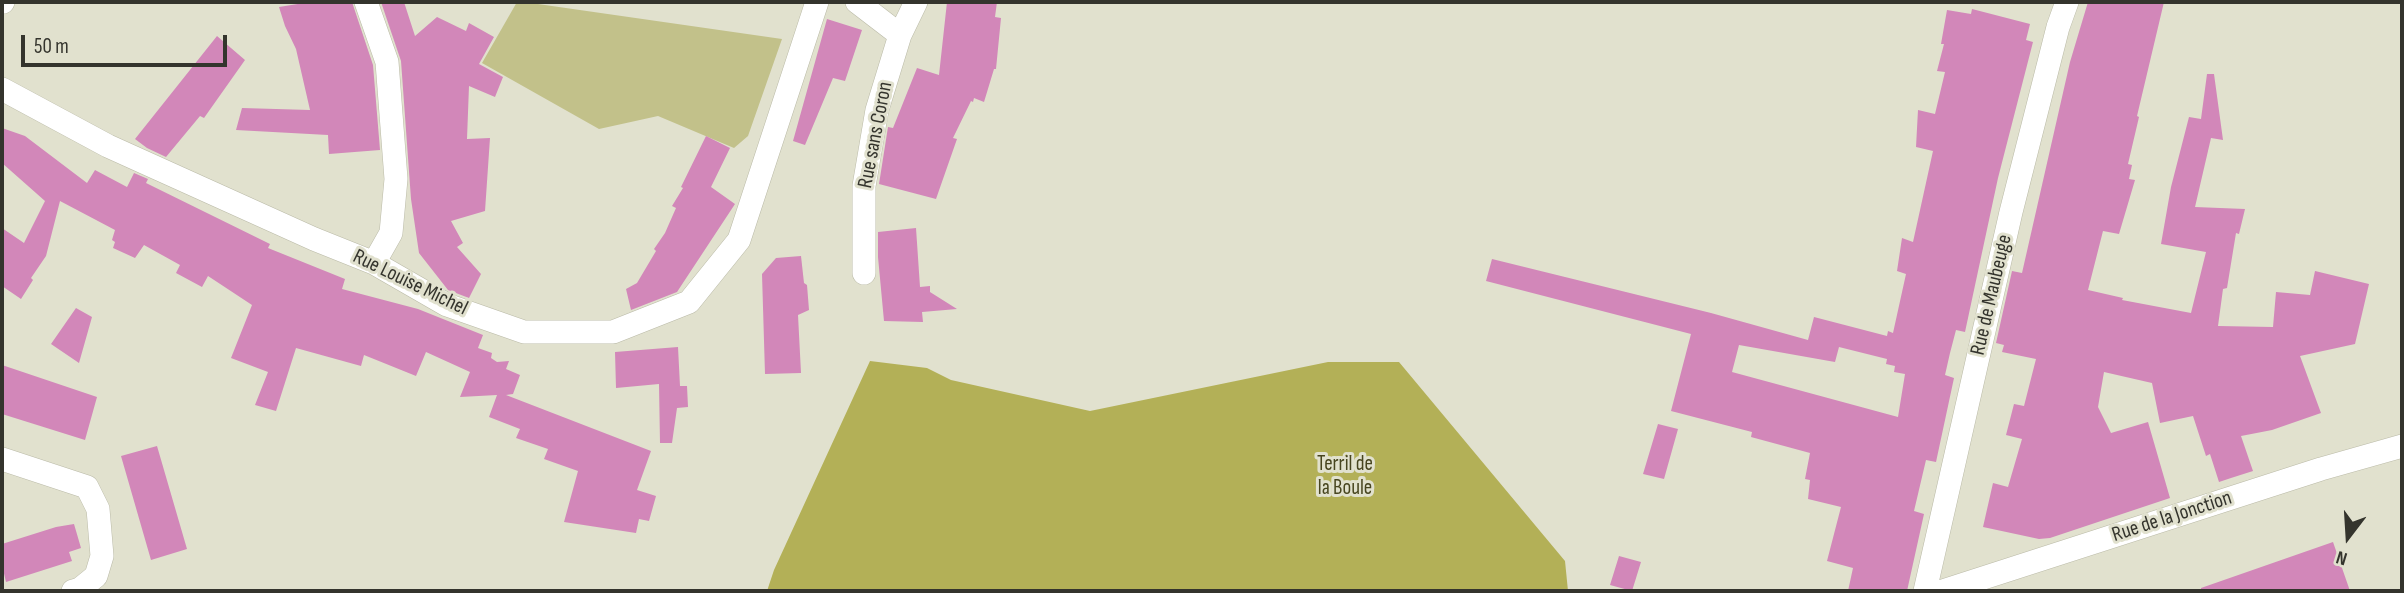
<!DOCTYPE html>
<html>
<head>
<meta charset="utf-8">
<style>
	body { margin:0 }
	#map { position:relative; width:2404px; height:593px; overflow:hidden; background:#e1e1ce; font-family:"Sofia Sans Condensed",sans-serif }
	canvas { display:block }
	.frame { position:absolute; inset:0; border:4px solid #34342d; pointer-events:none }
	.north { position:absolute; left:2313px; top:502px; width:70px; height:70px; -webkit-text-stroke:5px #e1e1ce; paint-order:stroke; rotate:197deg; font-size:19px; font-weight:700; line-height:28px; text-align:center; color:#34342d }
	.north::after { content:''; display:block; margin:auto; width:24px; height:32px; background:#34342d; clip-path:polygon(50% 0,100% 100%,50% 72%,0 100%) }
	.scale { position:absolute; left:21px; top:35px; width:206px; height:32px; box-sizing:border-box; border:4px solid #34342d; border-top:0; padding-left:9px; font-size:21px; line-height:24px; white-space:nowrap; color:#34342d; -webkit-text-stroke:5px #e1e1ce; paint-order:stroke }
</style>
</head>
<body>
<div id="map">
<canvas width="2404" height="593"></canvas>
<div class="frame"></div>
<div class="north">N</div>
<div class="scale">50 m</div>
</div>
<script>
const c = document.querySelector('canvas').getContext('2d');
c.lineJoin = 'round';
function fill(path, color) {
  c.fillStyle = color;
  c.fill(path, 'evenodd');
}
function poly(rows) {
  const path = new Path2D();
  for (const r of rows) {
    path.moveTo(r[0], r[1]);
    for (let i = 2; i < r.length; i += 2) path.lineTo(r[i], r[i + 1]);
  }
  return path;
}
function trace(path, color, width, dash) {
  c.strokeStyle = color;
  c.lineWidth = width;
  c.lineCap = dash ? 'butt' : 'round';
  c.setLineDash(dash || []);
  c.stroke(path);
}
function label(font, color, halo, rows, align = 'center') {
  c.font = font + ' "Sofia Sans Condensed",sans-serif';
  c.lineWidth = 6;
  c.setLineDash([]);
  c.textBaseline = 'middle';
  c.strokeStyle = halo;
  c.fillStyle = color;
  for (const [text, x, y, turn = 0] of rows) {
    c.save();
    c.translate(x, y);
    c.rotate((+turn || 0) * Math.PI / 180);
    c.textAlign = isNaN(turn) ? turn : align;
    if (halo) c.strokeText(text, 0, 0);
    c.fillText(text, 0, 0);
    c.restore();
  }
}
fill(poly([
	[517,2,524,2,782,39,748,136,734,148,658,116,599,129,482,63]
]), '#c2c18a');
fill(poly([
	[870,361,927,368,951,380,1090,411,1328,362,1399,362,1565,561,1568,591,767,591,774,570]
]), '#b3b057');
fill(poly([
	[310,2,352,2,373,65,380,150,329,154,328,135,236,130,242,108,310,110,296,49,285,26,279,7],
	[381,2,404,2,415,36,437,17,466,31,469,23,494,37,479,64,503,77,495,97,469,86,467,139,490,138,485,211,451,221,463,243,457,247,481,274,469,298,448,290,419,253,411,199,401,61],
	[947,2,997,2,995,17,1001,18,996,69,994,69,984,102,974,98,973,102,971,101,953,138,957,139,936,199,879,184,888,127,893,128,917,68,939,75],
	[2088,2,2164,2,2137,116,2139,117,2128,164,2132,165,2129,179,2135,180,2119,234,2103,231,2088,290,2123,298,2122,300,2191,313,2206,252,2161,244,2171,187,2189,117,2201,119,2207,74,2214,74,2223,140,2211,138,2195,207,2245,209,2239,234,2236,233,2227,288,2223,289,2218,326,2273,327,2276,292,2310,295,2315,271,2369,284,2355,344,2300,356,2321,413,2272,430,2241,436,2253,471,2231,478,2219,482,2210,454,2206,456,2193,416,2160,423,2152,383,2104,372,2098,407,2111,433,2148,422,2170,498,2050,538,2039,539,1983,527,1993,483,2008,487,2022,439,2006,435,2014,404,2024,406,2036,359,2002,352,2004,345,1996,343,2012,271,2022,273,2070,62],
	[1972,9,2030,24,2026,40,2033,42,1998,178,1965,332,1956,330,1950,353,1945,375,1954,378,1936,462,1926,460,1914,511,1924,514,1907,591,1848,591,1853,568,1827,561,1841,507,1808,499,1810,480,1805,479,1810,453,1751,437,1752,432,1671,411,1691,334,1486,281,1492,259,1711,313,1808,340,1814,317,1887,336,1888,331,1893,333,1906,274,1897,271,1902,238,1913,242,1933,151,1916,147,1918,110,1935,114,1945,72,1937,71,1944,44,1941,44,1947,10,1971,14],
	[1739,345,1835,362,1839,347,1887,359,1886,364,1895,366,1894,372,1905,374,1898,417,1732,372],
	[827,19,862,30,845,81,833,78,805,145,793,141],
	[217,36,245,60,204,118,200,116,166,157,147,148,135,139],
	[2,128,25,136,87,183,95,170,127,187,134,173,148,179,146,183,270,244,268,248,345,279,342,289,418,309,483,335,478,348,492,353,491,358,497,362,509,361,506,369,520,375,513,394,506,395,651,451,637,490,656,496,649,521,639,519,636,533,564,522,578,471,544,459,548,449,516,438,520,429,489,417,497,395,460,397,470,372,426,352,416,376,364,355,361,366,296,348,276,411,255,405,268,372,231,358,252,305,208,276,202,287,176,273,180,265,144,245,135,258,113,248,115,242,112,240,115,230,60,201,46,256,31,278,33,280,21,299,2,286,2,228,24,243,45,201,2,163],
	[706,136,730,148,711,187,735,204,677,292,631,310,626,289,637,283,656,251,654,249,665,233,676,208,672,206,683,188,681,187],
	[916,228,920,287,930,286,930,292,957,309,922,312,923,322,884,321,878,257,878,232],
	[801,256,804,283,807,285,809,310,798,315,801,373,765,374,762,274,776,258],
	[76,308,92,317,79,363,51,344],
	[678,347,680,386,687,386,688,407,677,408,672,443,660,443,659,384,616,388,615,352],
	[2,365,97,397,85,440,2,414],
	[1658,424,1678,429,1664,479,1643,474],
	[157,446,187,549,151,560,121,456],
	[74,524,81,548,69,552,72,561,6,582,2,565,2,544,56,527],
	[2333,542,2350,591,2201,591,2201,588],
	[1619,556,1641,562,1632,591,1610,585]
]), '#d287b9');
const minor = poly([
	[2,2,3,2],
	[366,2,387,62,396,179,391,233,374,263],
	[857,2,900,35],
	[2,89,108,146,314,239,374,263,447,305,524,332,613,332,689,302,739,240,817,2],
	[864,273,864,186,877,110,900,35,916,2],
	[2,459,87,487,98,509,102,556,96,576,80,589,73,591],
	[1925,591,2011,212,2058,27,2067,2],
	[1943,591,2321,469,2402,446]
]);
trace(minor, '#babaa7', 24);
trace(minor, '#fff', 23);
label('21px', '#34342d', '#e1e1ce', [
	["Rue sans Coron",876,135,-79],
	["Rue Louise Michel",410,283,26],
	["Rue de Maubeuge",1992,295,-77],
	["Rue de la Jonction",2172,517,-18]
]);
label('21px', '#47451f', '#e1e1ce', [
	["Terril de",1345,465],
	["la Boule",1345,489]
]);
</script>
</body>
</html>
